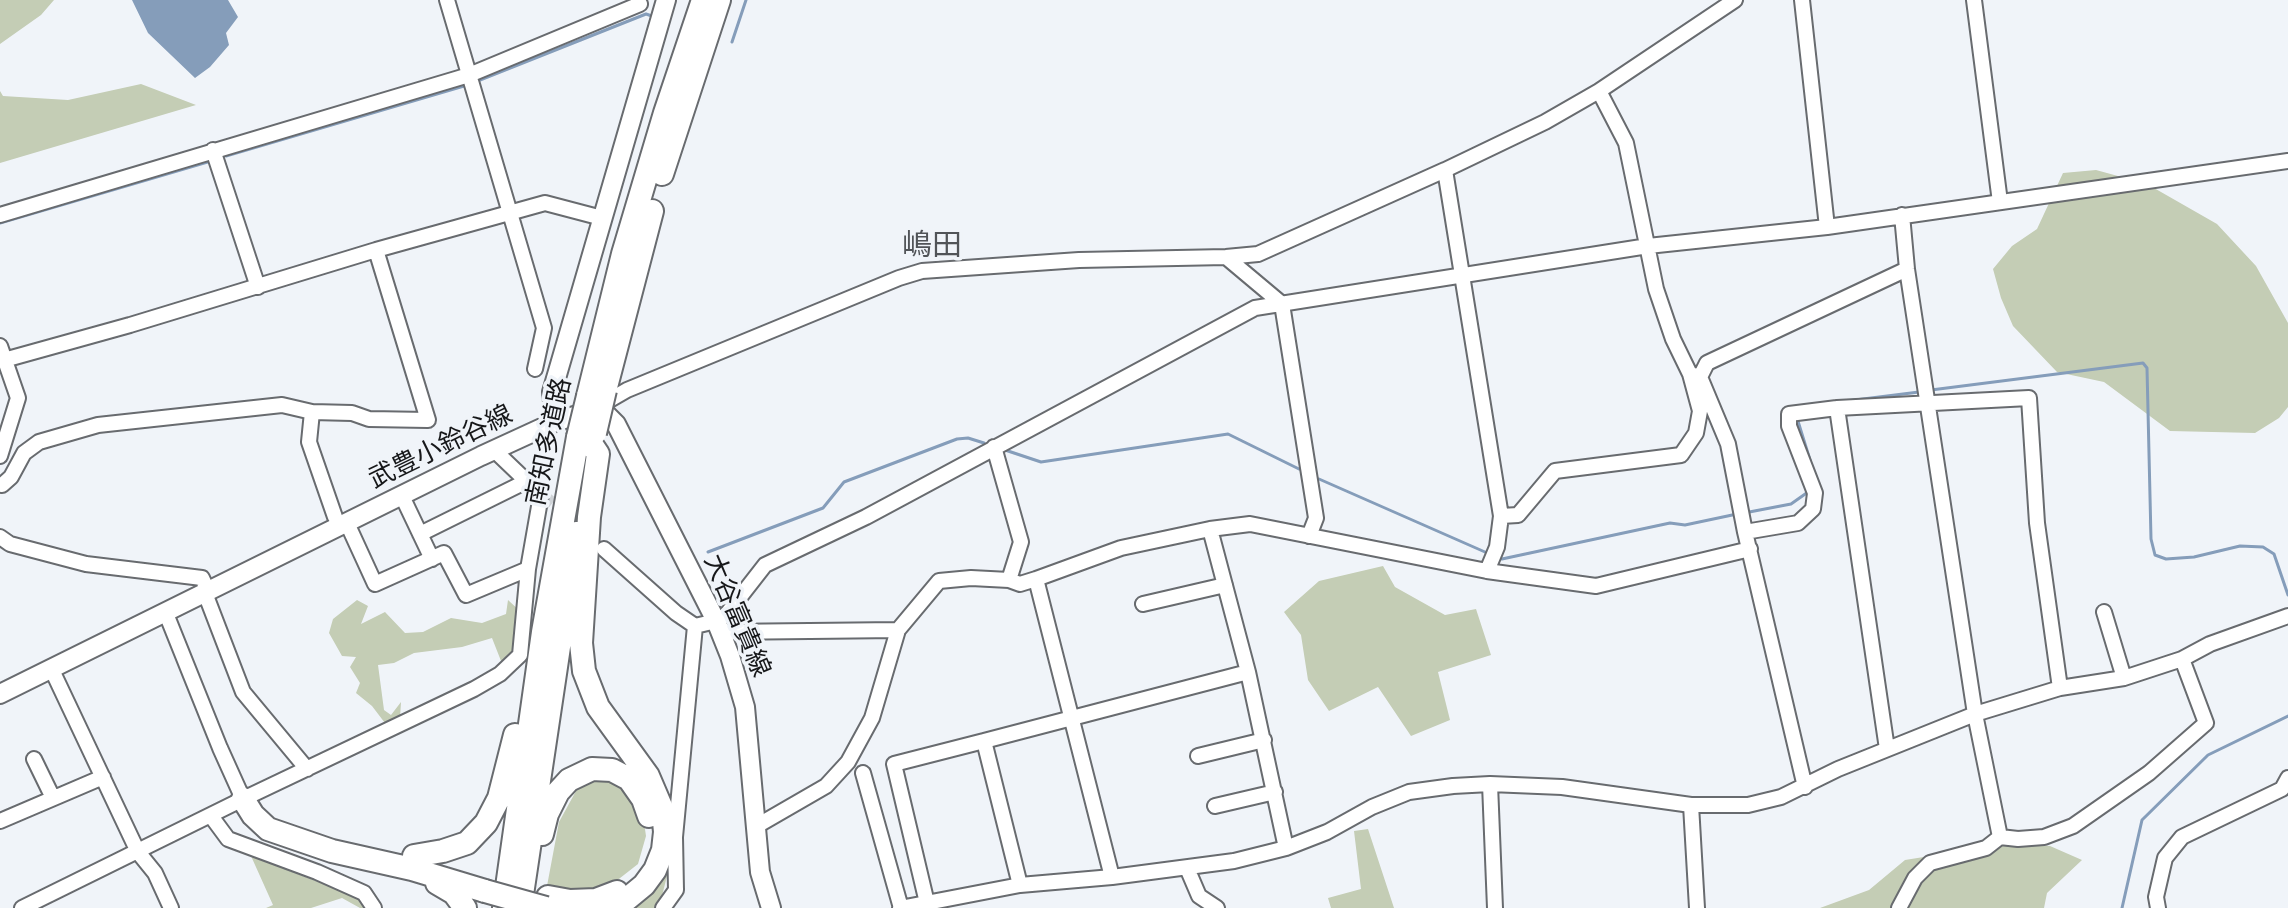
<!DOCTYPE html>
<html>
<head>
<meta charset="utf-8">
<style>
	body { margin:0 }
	canvas { display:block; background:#f0f4f9 }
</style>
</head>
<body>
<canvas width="2288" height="908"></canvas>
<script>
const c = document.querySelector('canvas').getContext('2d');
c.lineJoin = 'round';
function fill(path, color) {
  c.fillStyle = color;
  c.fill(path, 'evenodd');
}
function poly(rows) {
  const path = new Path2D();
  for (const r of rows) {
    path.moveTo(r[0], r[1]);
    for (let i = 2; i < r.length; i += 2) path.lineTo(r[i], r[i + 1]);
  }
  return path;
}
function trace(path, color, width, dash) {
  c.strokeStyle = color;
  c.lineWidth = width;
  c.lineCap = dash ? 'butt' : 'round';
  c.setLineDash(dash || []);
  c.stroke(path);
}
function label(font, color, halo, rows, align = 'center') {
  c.font = font + ' "Times New Roman","Noto Sans JP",serif';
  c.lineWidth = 7;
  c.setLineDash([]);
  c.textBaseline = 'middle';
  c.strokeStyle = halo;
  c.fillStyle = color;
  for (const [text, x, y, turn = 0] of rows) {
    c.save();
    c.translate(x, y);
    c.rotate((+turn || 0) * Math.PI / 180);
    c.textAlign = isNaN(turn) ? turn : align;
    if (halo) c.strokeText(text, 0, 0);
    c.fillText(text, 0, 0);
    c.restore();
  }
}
fill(poly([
	[0,0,54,0,41,15,0,44],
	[141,84,196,105,0,163,0,91,3,96,68,100],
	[2096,170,2147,184,2217,224,2256,266,2288,323,2288,407,2279,418,2255,433,2170,431,2104,382,2057,372,2013,326,2001,298,1993,269,2012,246,2037,229,2063,173],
	[1383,566,1395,587,1445,615,1476,609,1491,655,1438,672,1450,720,1411,736,1378,687,1329,711,1308,680,1301,635,1284,612,1319,581],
	[357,600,368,606,361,624,385,612,405,633,423,632,451,618,482,623,506,614,508,600,521,612,517,653,503,666,492,638,462,647,414,653,394,663,378,665,384,710,391,715,401,702,400,718,388,727,372,706,356,693,360,683,350,667,356,657,342,656,329,633,333,619],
	[597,779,623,785,642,809,646,836,638,864,615,882,586,894,547,886,559,822,576,791],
	[1368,829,1394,908,1331,908,1328,898,1361,889,1354,831],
	[2005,844,2050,846,2082,860,2047,893,2044,908,1820,908,1869,890,1905,860],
	[251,856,342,891,357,898,366,908,360,908,342,898,311,908,266,908,273,905],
	[671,860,659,908,622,908]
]), '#c4cdb5');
fill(poly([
	[132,0,228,0,238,17,226,33,229,45,210,67,195,78,148,33]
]), '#859dba');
trace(poly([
	[732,42,746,0],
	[480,80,646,14,652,16],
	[226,156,464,86],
	[0,223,211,161],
	[1931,390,2143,363,2147,368,2151,539,2155,555,2166,559,2194,557,2240,546,2263,547,2274,554,2288,595],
	[1847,401,1919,392],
	[1797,418,1810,460],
	[1005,450,1041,462,1228,434,1299,469],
	[1319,479,1485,552],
	[1744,513,1791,504,1808,492],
	[708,552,823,508,844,482,957,439,968,438,984,443],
	[1502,559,1670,523,1685,525,1737,514],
	[2122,908,2142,820,2208,755,2288,716]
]), '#859dba', 3);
trace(poly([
	[541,495,569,518]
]), '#cfd3d7', 14, [14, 7]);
const minor = poly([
	[447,0,544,328,535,369],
	[1802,0,1827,227],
	[1974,0,2000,202],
	[1599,91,1626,143,1656,289,1673,339,1690,374,1700,377,1728,444,1745,532,1805,787],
	[213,150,258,287],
	[1445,170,1501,516,1497,547,1487,571],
	[0,215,469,75,640,4],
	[1902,215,1907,269,1975,714,2000,837],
	[1226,257,1282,304,1316,518,1309,536],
	[0,346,18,398,0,456],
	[4,360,130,325,376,250,545,203,602,218],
	[1700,377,1707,363,1907,269],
	[601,405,627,390,899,278,922,271,1079,260,1226,257,1258,254,1445,170,1545,122,1599,91,1735,0],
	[1837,408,1887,749],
	[312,412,309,442,335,517],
	[994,447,1021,542,1009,580],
	[2,485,11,477,24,453,39,442,98,425,282,405,312,412,352,413,369,419,428,420,376,250],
	[402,496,432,559],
	[1501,516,1518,515,1555,471,1681,455,1696,433,1700,411,1690,374],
	[347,523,375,584,444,553,466,595,528,569],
	[1210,529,1248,672,1286,848],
	[1745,532,1798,523,1813,509,1815,493,1789,426,1789,414,1837,408,2029,398,2037,523,2060,688],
	[420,534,527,481],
	[0,537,10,544,86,564,202,578,208,591],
	[604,549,676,613,695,626,675,837,676,890,663,908],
	[205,593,243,692,307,769],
	[1143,604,1225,585],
	[165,611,220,748,243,799],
	[2104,612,2124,678],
	[695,626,716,621,726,615,765,565,866,517,1255,308,1648,246,1827,227,2288,161],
	[721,632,898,630],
	[51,668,138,852,155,873,171,908],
	[1198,756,1264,740],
	[34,759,53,798],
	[863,773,901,908],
	[1490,784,1495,908],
	[1691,805,1697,908],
	[1215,806,1275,792],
	[211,816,228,839,317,872,364,893,374,908],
	[0,821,103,777],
	[755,827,826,786,848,762,872,718,898,630,939,581,971,578,1009,580,1020,584,1036,579],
	[1187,868,1199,896,1217,908],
	[1112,877,1036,579,1121,548,1210,529,1250,524,1487,571,1596,586,1750,549],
	[1020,885,984,741,1248,672],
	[927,903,894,764,984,741],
	[22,908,243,799,474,689,500,674,520,655,528,569,541,495,494,450],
	[900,908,1020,885,1112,877,1234,861,1286,848,1327,832,1372,807,1409,792,1453,786,1490,784,1562,787,1691,805,1748,805,1781,797,1838,769,1975,714,2060,688,2124,678,2182,659,2210,644,2288,616],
	[1899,908,1915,878,1930,863,1986,848,2000,837,2018,839,2044,837,2073,826,2149,773,2206,723,2182,659],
	[2158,908,2156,897,2165,858,2182,837,2282,789,2288,778]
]);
const major = poly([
	[555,422,590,411,607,415,616,424,716,621,730,656,745,707,760,872,771,908],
	[0,694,481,456,555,422,552,392,666,0]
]);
const highway = poly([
	[662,174,719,0],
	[606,387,652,211],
	[588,396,623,254,665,113,703,0],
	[592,445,598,454,589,517,581,643,584,671,598,707,648,776,663,811,665,832,663,850,655,870,644,885,627,899,602,908],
	[243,799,253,815,268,829,332,851,412,869,485,891],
	[542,834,547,814,558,792,569,780,592,769,612,770,629,779,643,799,649,816],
	[414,856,443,851,467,843,486,823,499,798,515,735],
	[437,883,454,893,465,908],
	[548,897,570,901,596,900,617,892],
	[504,908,543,632,578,437],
	[520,908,576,533]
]);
trace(minor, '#686b6f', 18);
trace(major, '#686b6f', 22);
trace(highway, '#686b6f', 26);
trace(minor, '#fff', 14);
trace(major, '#fff', 18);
trace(highway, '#fff', 22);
const highwayBridge = poly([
	[595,433,605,390],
	[578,437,588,396],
	[485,891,546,908]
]);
trace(highwayBridge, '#686b6f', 26, []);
trace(highwayBridge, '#fff', 22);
label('26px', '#161719', '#f0f4f9', [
	["南知多道路",550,442,-78],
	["武豊小鈴谷線",441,448,-26],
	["大谷富貴線",736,616,67]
]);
label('30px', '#515458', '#f0f4f9', [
	["嶋田",932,247]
]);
</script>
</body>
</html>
